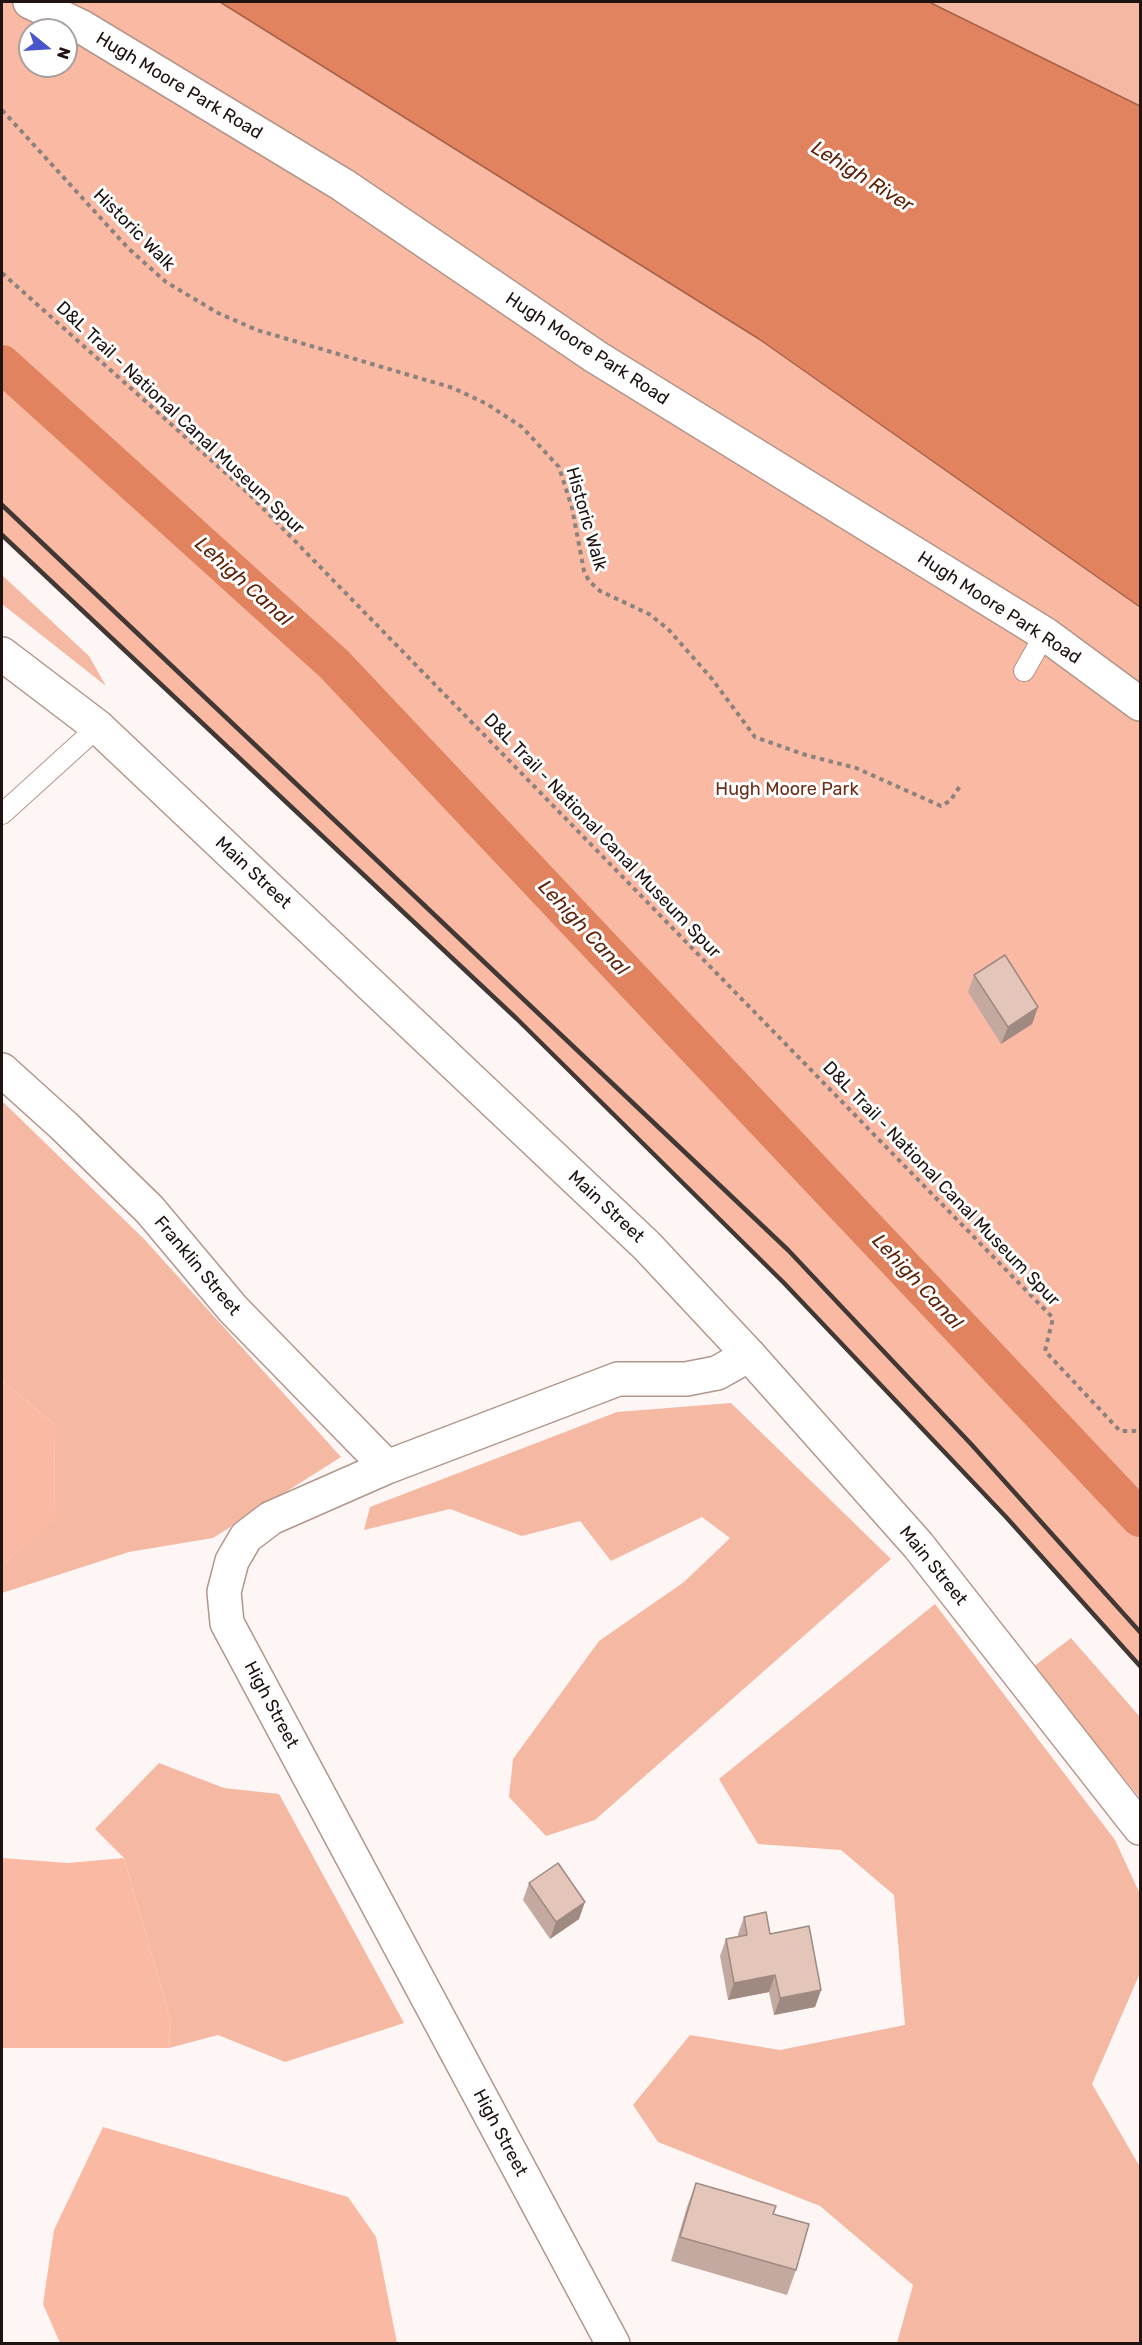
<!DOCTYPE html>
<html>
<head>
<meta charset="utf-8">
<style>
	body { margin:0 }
	#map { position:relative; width:1142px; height:2345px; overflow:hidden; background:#fdf6f4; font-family:Rubik,sans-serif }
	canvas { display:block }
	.frame { position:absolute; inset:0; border:3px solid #1e1310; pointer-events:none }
	.north { position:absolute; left:18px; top:18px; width:60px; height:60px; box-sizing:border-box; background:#fff; border:2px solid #a5a19f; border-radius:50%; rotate:108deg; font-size:16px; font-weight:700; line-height:24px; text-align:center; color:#1e1310 }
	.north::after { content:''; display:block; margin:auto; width:21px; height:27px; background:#4a55ca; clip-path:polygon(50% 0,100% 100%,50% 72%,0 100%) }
</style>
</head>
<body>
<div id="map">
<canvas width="1142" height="2345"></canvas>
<div class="frame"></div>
<div class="north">N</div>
</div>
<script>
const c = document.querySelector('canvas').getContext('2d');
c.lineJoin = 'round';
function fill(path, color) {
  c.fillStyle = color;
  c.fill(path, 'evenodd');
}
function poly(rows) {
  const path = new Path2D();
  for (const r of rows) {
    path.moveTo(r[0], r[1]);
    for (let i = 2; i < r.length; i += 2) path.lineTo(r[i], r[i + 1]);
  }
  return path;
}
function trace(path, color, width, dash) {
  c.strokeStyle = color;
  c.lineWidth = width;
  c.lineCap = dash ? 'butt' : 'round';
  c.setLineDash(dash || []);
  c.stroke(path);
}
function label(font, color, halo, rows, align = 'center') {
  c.font = font + ' Rubik,sans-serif';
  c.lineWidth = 6;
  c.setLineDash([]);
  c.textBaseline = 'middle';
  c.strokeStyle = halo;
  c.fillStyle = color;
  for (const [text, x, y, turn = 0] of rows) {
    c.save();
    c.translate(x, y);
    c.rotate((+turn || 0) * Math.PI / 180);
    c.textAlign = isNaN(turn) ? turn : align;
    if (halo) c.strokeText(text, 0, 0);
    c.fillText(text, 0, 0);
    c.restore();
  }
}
fill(poly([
	[2,2,220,2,759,339,1140,607,1140,1666,1006,1517,784,1283,517,1019,2,535],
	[30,30,66,30,66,66,30,66],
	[2,1380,54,1424,55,1520,2,1565],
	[2,1858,68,1863,124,1858,171,2021,169,2048,2,2048],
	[103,2127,348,2197,376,2237,397,2343,60,2343,43,2304,54,2230]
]), '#fab9a2');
fill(poly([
	[929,2,1140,2,1140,106],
	[2,575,89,656,106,686,2,604],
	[2,1101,144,1239,341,1457,213,1538,129,1552,2,1593,2,1565,55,1519,54,1424,2,1380],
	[731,1403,891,1559,595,1820,546,1836,509,1797,513,1759,599,1641,684,1582,730,1538,702,1517,611,1561,580,1521,522,1536,450,1509,364,1530,370,1507,617,1412],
	[935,1604,1115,1840,1140,1894,1140,1973,1092,2084,1140,2167,1140,2343,897,2343,913,2285,820,2206,658,2142,633,2105,690,2035,780,2050,905,2025,894,1895,841,1850,758,1844,719,1779],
	[1071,1638,1140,1717,1140,1798,1033,1667],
	[159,1763,224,1788,279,1794,404,2023,285,2062,218,2035,169,2048,171,2021,124,1858,95,1829]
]), '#f5b9a3');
const water = poly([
	[220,2,929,2,1140,106,1140,607,759,339,220,2]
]);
fill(water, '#e28360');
trace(water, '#a76148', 1.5);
trace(poly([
	[2,364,334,664,1140,1518]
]), '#e28360', 38);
const lane = poly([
	[1024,671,1045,634],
	[2,814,98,727]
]);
const street = poly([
	[30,2,82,27,343,185,596,357,1045,634,1140,704],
	[2,1070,64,1126,150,1210,233,1309,387,1467],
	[613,2344,227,1623,224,1592,232,1561,246,1537,271,1518,387,1467,618,1379,686,1379,717,1373,749,1355]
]);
const secondary = poly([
	[2,654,98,727,647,1246,749,1355,918,1545,1140,1828]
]);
trace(lane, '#b2968b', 22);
trace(street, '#b2968b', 36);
trace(secondary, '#b2968b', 36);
trace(poly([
	[2,110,128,248,166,282,218,313,257,330,453,388,487,404,522,427,559,467,572,508,584,571,589,581,600,591,649,614,668,629,712,679,755,737,806,755,856,768,941,806,950,801,960,786],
	[2,273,249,494,1053,1318,1045,1351,1120,1431,1140,1431]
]), '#8b827f', 4, [4.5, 4.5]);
trace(lane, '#fff', 20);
trace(street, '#fff', 33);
trace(secondary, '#fff', 33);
trace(poly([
	[2,505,788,1250,971,1444,1140,1632],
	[2,535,517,1019,784,1283,1006,1517,1140,1666]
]), '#413734', 4.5);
fill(poly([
	[974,975,1038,1007,1032,1024,1001,1044,968,992],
	[529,1883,579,1919,550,1939,523,1900],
	[744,1917,770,1934,821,1990,815,2007,774,2015,769,1992,728,2000,720,1956,726,1939,738,1936,738,1934],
	[696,2183,773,2214,796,2270,787,2295,671,2261,687,2207]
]), '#c3a9a0');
fill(poly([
	[1038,1007,1032,1024,1001,1044,1008,1027],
	[585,1902,579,1919,550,1939,556,1922],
	[775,1975,769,1992,728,2000,734,1983],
	[821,1990,815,2007,774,2015,780,1998]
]), '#9f8a82');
const building = poly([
	[1005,955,1038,1007,1008,1027,974,975,1005,955],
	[558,1863,585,1902,556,1922,529,1883,558,1863],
	[766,1912,770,1934,809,1926,821,1990,780,1998,775,1975,734,1983,726,1939,747,1935,744,1917,766,1912],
	[696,2183,776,2206,773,2214,809,2224,796,2270,680,2237,696,2183]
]);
fill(building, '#e3c5ba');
trace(building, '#9f8a82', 1.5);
label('18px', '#1e1310', '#fff', [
	["Hugh Moore Park Road",179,86,31],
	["Historic Walk",134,230,45],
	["Hugh Moore Park Road",587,349,33],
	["D&L Trail - National Canal Museum Spur",180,418,43],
	["Historic Walk",586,519,74],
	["Hugh Moore Park Road",999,608,33],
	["D&L Trail - National Canal Museum Spur",602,836,46],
	["Main Street",253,873,43],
	["D&L Trail - National Canal Museum Spur",941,1184,46],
	["Main Street",606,1207,43],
	["Franklin Street",197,1266,50],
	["Main Street",933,1566,51],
	["High Street",271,1705,62],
	["High Street",500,2133,62]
]);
label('18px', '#6b2e17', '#fff', [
	["Hugh Moore Park",787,790]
]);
label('italic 20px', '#5f230a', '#fff', [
	["Lehigh River",862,177,32],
	["Lehigh Canal",243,582,42],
	["Lehigh Canal",583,928,47],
	["Lehigh Canal",917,1282,47]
]);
</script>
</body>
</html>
